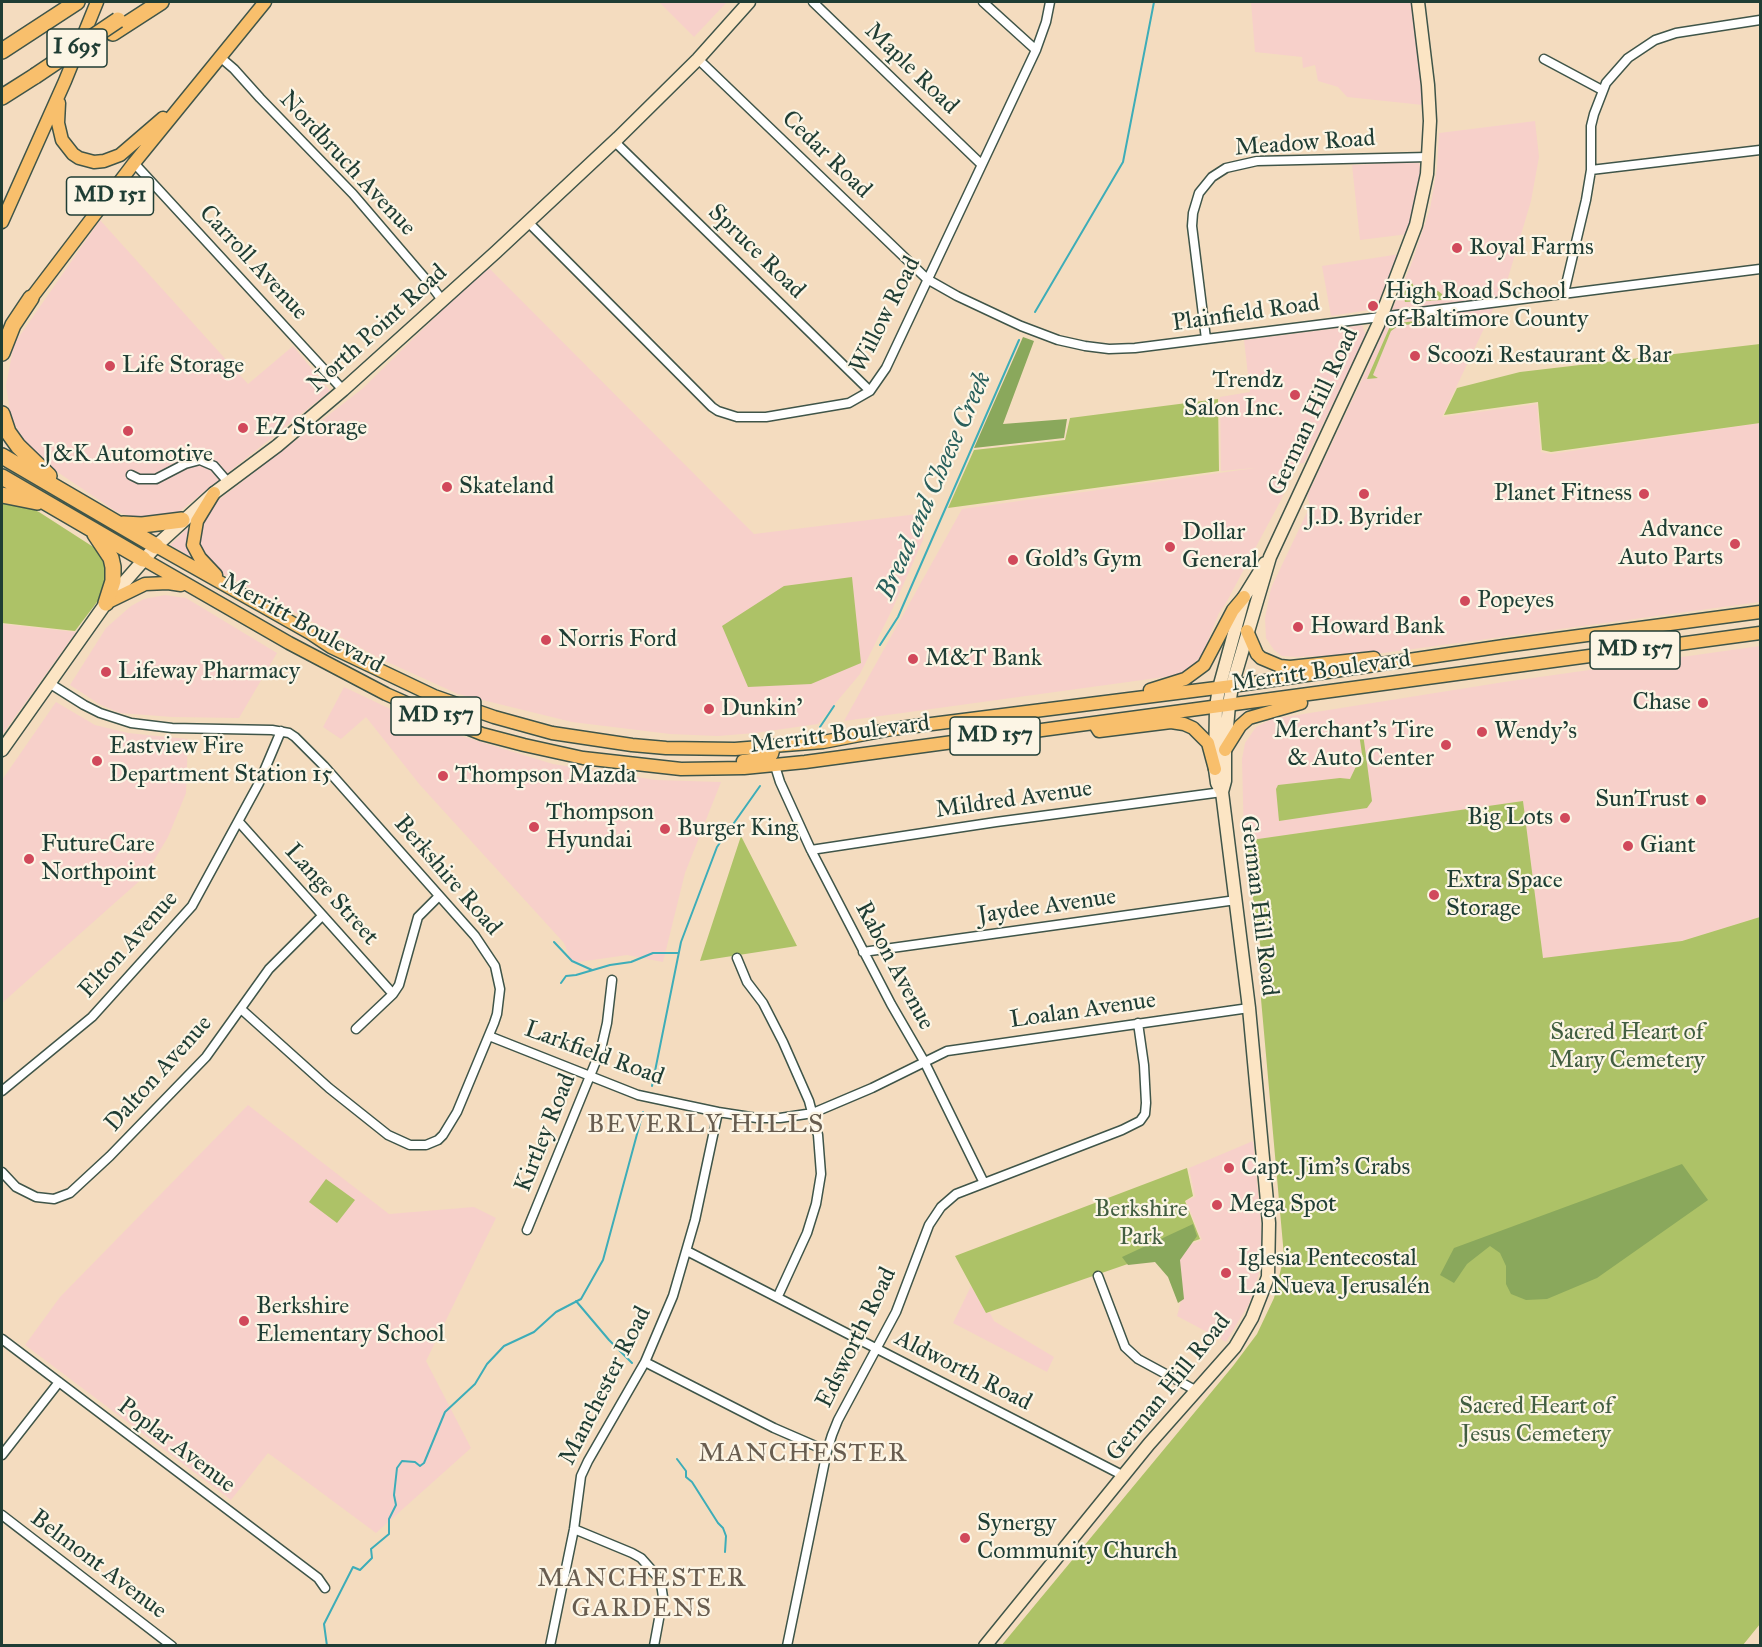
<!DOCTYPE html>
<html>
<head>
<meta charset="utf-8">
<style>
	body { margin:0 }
	#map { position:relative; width:1762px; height:1647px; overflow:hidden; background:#f4dcbf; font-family:"IM FELL Great Primer",serif }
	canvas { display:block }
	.frame { position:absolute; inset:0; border:3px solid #1f3d34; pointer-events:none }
</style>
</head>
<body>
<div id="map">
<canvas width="1762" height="1647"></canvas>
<div class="frame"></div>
</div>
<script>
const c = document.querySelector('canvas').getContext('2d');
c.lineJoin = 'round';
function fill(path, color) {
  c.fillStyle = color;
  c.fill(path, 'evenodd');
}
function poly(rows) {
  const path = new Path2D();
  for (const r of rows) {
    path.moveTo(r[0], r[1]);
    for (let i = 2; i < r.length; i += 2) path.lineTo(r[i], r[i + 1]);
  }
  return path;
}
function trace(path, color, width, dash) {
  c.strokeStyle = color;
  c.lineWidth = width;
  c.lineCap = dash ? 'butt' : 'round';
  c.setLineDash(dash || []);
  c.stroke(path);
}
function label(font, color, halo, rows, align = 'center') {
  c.font = font + ' "IM FELL Great Primer",serif';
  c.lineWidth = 4.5;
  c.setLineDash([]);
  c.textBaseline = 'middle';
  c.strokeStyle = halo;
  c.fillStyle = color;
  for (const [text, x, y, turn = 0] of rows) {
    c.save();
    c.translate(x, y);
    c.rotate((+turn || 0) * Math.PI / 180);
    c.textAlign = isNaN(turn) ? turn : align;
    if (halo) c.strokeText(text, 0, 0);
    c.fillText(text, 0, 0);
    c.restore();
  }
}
fill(poly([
	[659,2,727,2,694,37],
	[1251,2,1412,2,1423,105,1347,97,1338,87,1318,81,1315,65,1303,68,1302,57,1255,52],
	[1535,121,1539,157,1531,201,1508,278,1442,417,1537,404,1541,452,1551,454,1760,423,1760,602,1384,653,1296,657,1282,656,1274,650,1266,638,1265,618,1271,588,1310,506,1307,496,1367,369,1411,265,1430,209,1437,168,1439,133],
	[1412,162,1419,163,1421,170,1408,234,1360,240,1352,165],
	[100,220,248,384,293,346,330,391,179,512,151,523,117,512,35,457,11,419,6,385,14,344],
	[1400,254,1381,302,1376,309,1331,316,1322,266],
	[487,266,754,534,926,513,923,540,892,610,860,674,818,724,755,733,718,736,670,734,572,722,458,694,383,660,170,545,212,505,362,389],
	[1362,325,1366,335,1304,463,1297,464,1281,500,1226,603,1219,613,1202,655,1190,668,1177,675,1157,678,844,721,962,509,1255,468,1221,471,1220,397,1250,392,1244,340],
	[165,595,186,598,277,653,239,718,172,717,120,713,99,704,70,685,106,628,131,606,144,599],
	[2,624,76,632,2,735],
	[1760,646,1760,917,1682,941,1543,959,1523,802,1244,841,1242,759,1245,743,1256,727,1272,719,1504,682],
	[344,687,422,724,553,764,656,780,721,782,685,873,663,962,627,955,572,963,564,943,420,785,366,717,341,739,323,727],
	[56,702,95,725,128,733,188,739,186,793,168,837,144,877,2,1003,2,780],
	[248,1105,389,1214,474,1207,496,1218,426,1361,471,1448,376,1533,268,1453,231,1500,25,1345,60,1297],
	[1253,1141,1260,1214,1262,1244,1260,1270,1249,1304,1226,1342,1177,1316,1181,1301,1173,1250,1202,1240,1186,1201,1195,1197,1189,1168],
	[971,1286,986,1313,990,1313,994,1321,1054,1357,1047,1372,953,1323]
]), '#f7d0ca');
fill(poly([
	[1409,282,1412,283,1418,294,1438,291,1442,294,1442,300,1405,302,1403,295],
	[1431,319,1428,327,1428,322,1398,326,1391,331,1373,375,1378,378,1367,379,1391,324],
	[1760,344,1760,423,1551,452,1542,450,1538,402,1444,415,1457,388,1520,372],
	[1218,399,1219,471,948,508,974,450,1065,440,1070,418],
	[2,497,9,498,39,512,98,550,107,560,107,589,75,631,2,623],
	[852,577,861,663,811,684,748,687,722,626,784,586],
	[1362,726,1372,801,1367,808,1279,821,1276,789,1278,785,1340,778,1350,779,1362,754,1358,727],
	[1523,801,1543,958,1682,941,1760,917,1760,1624,1743,1645,1001,1646,1233,1366,1257,1334,1274,1298,1284,1256,1261,999,1261,950,1244,841],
	[741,836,797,946,700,961],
	[1187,1168,1193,1196,1185,1201,1200,1239,986,1313,955,1256],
	[326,1179,355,1200,337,1223,309,1202]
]), '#adc267');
fill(poly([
	[1023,337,1034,341,1003,424,1067,419,1064,438,974,448],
	[1682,1164,1708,1200,1597,1278,1547,1299,1526,1300,1511,1294,1506,1284,1506,1266,1500,1253,1490,1246,1467,1264,1454,1283,1440,1275,1454,1248],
	[1193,1224,1197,1236,1180,1260,1184,1299,1178,1303,1168,1277,1155,1262,1128,1265,1122,1257]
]), '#8aa85c');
trace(poly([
	[1035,312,1123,162,1154,2],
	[880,645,898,617,1019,340],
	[820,727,834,706],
	[554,942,572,961,592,970],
	[561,983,566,976,576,975,610,965,631,962,653,953,678,953],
	[652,1086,681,942,717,847,760,786],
	[576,1301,609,1340,632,1363],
	[677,1459,686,1471,686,1477,692,1482,718,1523,723,1528,726,1536,725,1552],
	[327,1646,324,1624,353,1567,360,1570,372,1558,371,1549,389,1534,389,1519,396,1505,394,1495,397,1468,402,1461,415,1462,420,1466,424,1463,445,1412,475,1384,487,1364,504,1346,534,1332,556,1312,581,1299,603,1260,643,1112]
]), '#3dadb8', 2);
const street = poly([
	[813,2,981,164],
	[983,2,1036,50],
	[220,57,234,69,260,98,353,194,430,284,442,300],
	[698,59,927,279,957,296,1021,326,1058,340,1085,346,1109,349,1135,348,1760,269],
	[1544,59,1602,90],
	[615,142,870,391],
	[134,163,343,390],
	[1591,170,1760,150],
	[529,223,712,407,718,411,737,417,766,417,849,403,870,391,886,368,1036,50,1046,22,1050,2],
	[1564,293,1586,200,1591,170,1591,126,1594,114,1606,83,1628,58,1655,40,1676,33,1760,20],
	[1206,339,1192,226,1193,213,1199,193,1212,177,1226,168,1257,161,1428,157],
	[131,475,139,479,156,479,185,464,200,460,214,466,227,481],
	[49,683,84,705,100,713,131,723,172,728,272,730,289,733,295,737,324,766,475,936,495,966,500,989,497,1014,494,1023,457,1112,443,1135,438,1140,426,1145,410,1145,388,1135,329,1088,241,1009],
	[775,766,780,782,811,850,891,1004,924,1061,984,1183],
	[239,822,393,994],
	[811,850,996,822,1222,792],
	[863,952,1236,900],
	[737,958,747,982,763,1003,783,1042,809,1101,818,1135,821,1174,816,1204,807,1233,778,1296],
	[356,1029,393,994,399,985,418,917,439,896],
	[489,1036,638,1095,718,1112,757,1118,780,1118,813,1113,872,1088,947,1051,1249,1008],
	[2,1091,92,1017,192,906,259,783,281,731],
	[2,1172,16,1187,36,1197,54,1199,70,1193,110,1156,206,1057,269,969,322,916],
	[527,1230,601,1049,607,1023,612,980],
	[687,1251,1124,1476],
	[1098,1276,1125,1347,1138,1359,1197,1391],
	[2,1339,318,1578,325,1588],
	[645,1362,774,1428,827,1451],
	[2,1455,59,1382],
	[2,1515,172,1646],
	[574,1529,632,1553,641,1558,657,1576,661,1584,663,1597,654,1646],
	[550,1646,574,1529,581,1476,588,1461,645,1362,673,1296,695,1220,718,1112],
	[787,1646,827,1451,832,1435,838,1420,896,1312,929,1225,941,1207,956,1194,1122,1130,1140,1121,1145,1114,1146,1103,1144,1065,1138,1023]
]);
const secondary = poly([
	[2,750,106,603,156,546,214,493,277,446,343,390,496,252,618,138,698,59,749,2],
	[1222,792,1217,783,1215,769,1216,707,1219,688,1244,597,1265,563],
	[985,1646,1149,1444,1235,1347,1252,1318,1268,1277,1269,1223,1249,1008,1222,792,1225,781,1225,750,1229,705,1232,686,1270,557,1378,325,1416,225,1427,174,1430,121,1428,85,1418,2]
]);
const primary = poly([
	[59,103,58,123,62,140,73,154,79,158,94,162,104,161,120,155,163,118],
	[2,222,65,81,97,2],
	[26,305,134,163,265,2],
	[214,493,197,521,193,545,200,558,216,575],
	[156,546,310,633,331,647,434,696,494,717,552,733,632,745,666,748,735,749,823,742,892,729,1232,686,1504,646,1760,612],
	[143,559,289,643,386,694,429,713,482,734,524,745,583,758,681,769,744,768,805,762,1760,633],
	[106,603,145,584,168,583,181,585],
	[1247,631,1257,654,1261,658,1280,666,1290,667,1374,658],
	[1150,690,1185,679,1204,665,1233,610,1244,597],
	[1094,723,1099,731,1171,722,1184,724,1193,728,1208,743,1215,769],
	[1225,750,1240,726,1249,718,1301,703],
	[743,761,767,758,772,754,774,747]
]);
const highway = poly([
	[113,33,161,2],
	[2,51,77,2],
	[2,97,35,76],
	[2,353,13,325,31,298],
	[2,414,8,432,18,446,49,476],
	[2,456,156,546],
	[2,477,143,559],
	[2,495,37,502],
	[123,524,142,525,182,520],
	[95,534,111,558,113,567,113,581,106,603]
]);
trace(street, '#3f5549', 11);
trace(secondary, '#3f5549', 15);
trace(primary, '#3f5549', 15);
trace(highway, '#3f5549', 18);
trace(street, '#fff', 8);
trace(secondary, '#fce5c4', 12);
trace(primary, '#f8bf6c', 12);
trace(highway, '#f8bf6c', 15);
const highwayBridge = poly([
	[35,76,118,20]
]);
trace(highwayBridge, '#3f5549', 18, []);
trace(highwayBridge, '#f8bf6c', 15);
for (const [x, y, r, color] of [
	[1457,248,6,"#d1495b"],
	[1373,306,6,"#d1495b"],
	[1415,356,6,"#d1495b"],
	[110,366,6,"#d1495b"],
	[1295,395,6,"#d1495b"],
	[243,428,6,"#d1495b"],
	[128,431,6,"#d1495b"],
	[447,487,6,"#d1495b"],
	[1364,494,6,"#d1495b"],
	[1644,494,6,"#d1495b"],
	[1735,544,6,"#d1495b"],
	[1170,547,6,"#d1495b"],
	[1013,560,6,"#d1495b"],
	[1465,601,6,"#d1495b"],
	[1298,627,6,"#d1495b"],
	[546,640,6,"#d1495b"],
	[913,659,6,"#d1495b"],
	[106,672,6,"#d1495b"],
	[1703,703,6,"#d1495b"],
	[709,709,6,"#d1495b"],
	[1482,732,6,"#d1495b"],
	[1446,745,6,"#d1495b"],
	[97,761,6,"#d1495b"],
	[443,776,6,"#d1495b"],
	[1701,800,6,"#d1495b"],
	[1565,818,6,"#d1495b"],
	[534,827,6,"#d1495b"],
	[665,829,6,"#d1495b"],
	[1628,846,6,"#d1495b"],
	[29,859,6,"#d1495b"],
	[1434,895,6,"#d1495b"],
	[1229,1168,6,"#d1495b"],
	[1217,1205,6,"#d1495b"],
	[1226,1273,6,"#d1495b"],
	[244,1321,6,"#d1495b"],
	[965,1538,6,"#d1495b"]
]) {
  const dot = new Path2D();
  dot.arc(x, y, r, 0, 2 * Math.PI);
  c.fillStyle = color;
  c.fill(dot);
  trace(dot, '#fcf5e5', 2);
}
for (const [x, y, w] of [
	[77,48,60],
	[110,196,87],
	[1635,650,90],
	[436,716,90],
	[995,736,90]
]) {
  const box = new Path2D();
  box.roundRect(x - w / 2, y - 19, w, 38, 4.5);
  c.fillStyle = '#fcf5e5';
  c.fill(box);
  trace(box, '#1f3d34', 1.5);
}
label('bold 22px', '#1f3d34', null, [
	["I 695",77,48],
	["MD 151",110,196],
	["MD 157",1635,650],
	["MD 157",436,716],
	["MD 157",995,736]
]);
label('24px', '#1f3d34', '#fcf5e5', [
	["Maple Road",911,69,44],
	["Meadow Road",1305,144,-4],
	["Cedar Road",826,155,44],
	["Nordbruch Avenue",347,164,47],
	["Spruce Road",756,252,44],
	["Carroll Avenue",253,263,47],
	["Plainfield Road",1246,314,-8],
	["Willow Road",886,315,-63],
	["North Point Road",378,329,-42],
	["German Hill Road",1314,412,-65],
	["Merritt Boulevard",302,624,29],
	["Merritt Boulevard",1321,672,-8],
	["Merritt Boulevard",840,735,-7],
	["Mildred Avenue",1014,800,-8],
	["Berkshire Road",447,876,49],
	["Lange Street",331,895,48],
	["German Hill Road",1258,906,83],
	["Jaydee Avenue",1047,907,-8],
	["Elton Avenue",129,945,-48],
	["Rabon Avenue",894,966,62],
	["Loalan Avenue",1083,1011,-8],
	["Larkfield Road",594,1054,20],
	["Dalton Avenue",159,1074,-48],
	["Kirtley Road",546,1133,-68],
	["Edsworth Road",857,1338,-64],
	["Aldworth Road",963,1371,27],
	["Manchester Road",606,1386,-63],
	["German Hill Road",1169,1388,-51],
	["Poplar Avenue",176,1446,37],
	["Belmont Avenue",98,1565,37]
]);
label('24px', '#1f3d34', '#fcf5e5', [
	["Royal Farms",1469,248],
	["High Road School",1385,292],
	["of Baltimore County",1385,320],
	["Scoozi Restaurant & Bar",1427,356],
	["Life Storage",122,366],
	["Trendz",1283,381,"right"],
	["Salon Inc.",1283,409,"right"],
	["EZ Storage",255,428],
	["J&K Automotive",128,455,"center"],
	["Skateland",459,487],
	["Planet Fitness",1632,494,"right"],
	["J.D. Byrider",1364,518,"center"],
	["Advance",1723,530,"right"],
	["Auto Parts",1723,558,"right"],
	["Dollar",1182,533],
	["General",1182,561],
	["Gold's Gym",1025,560],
	["Popeyes",1477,601],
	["Howard Bank",1310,627],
	["Norris Ford",558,640],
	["M&T Bank",925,659],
	["Lifeway Pharmacy",118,672],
	["Chase",1691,703,"right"],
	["Dunkin'",721,709],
	["Merchant's Tire",1434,731,"right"],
	["& Auto Center",1434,759,"right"],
	["Wendy's",1494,732],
	["Eastview Fire",109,747],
	["Department Station 15",109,775],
	["Thompson Mazda",455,776],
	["SunTrust",1689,800,"right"],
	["Thompson",546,813],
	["Hyundai",546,841],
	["Big Lots",1553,818,"right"],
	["Burger King",677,829],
	["FutureCare",41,845],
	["Northpoint",41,873],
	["Giant",1640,846],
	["Extra Space",1446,881],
	["Storage",1446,909],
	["Capt. Jim's Crabs",1241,1168],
	["Mega Spot",1229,1205],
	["Iglesia Pentecostal",1238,1259],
	["La Nueva Jerusalén",1238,1287],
	["Berkshire",256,1307],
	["Elementary School",256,1335],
	["Synergy",977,1524],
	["Community Church",977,1552]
], 'left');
label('24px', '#425e41', '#fcf5e5', [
	["Sacred Heart of",1627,1033],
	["Mary Cemetery",1627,1061],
	["Berkshire",1141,1210],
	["Park",1141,1238],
	["Sacred Heart of",1536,1407],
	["Jesus Cemetery",1536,1435]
]);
label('italic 26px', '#285f5c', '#fcf5e5', [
	["Bread and Cheese Creek",935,486,-66]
]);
c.letterSpacing = '1.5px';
label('26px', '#685d50', '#fcf5e5', [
	["BEVERLY HILLS",706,1126],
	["MANCHESTER",803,1455],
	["MANCHESTER",642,1580],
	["GARDENS",642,1610]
]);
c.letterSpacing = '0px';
</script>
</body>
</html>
